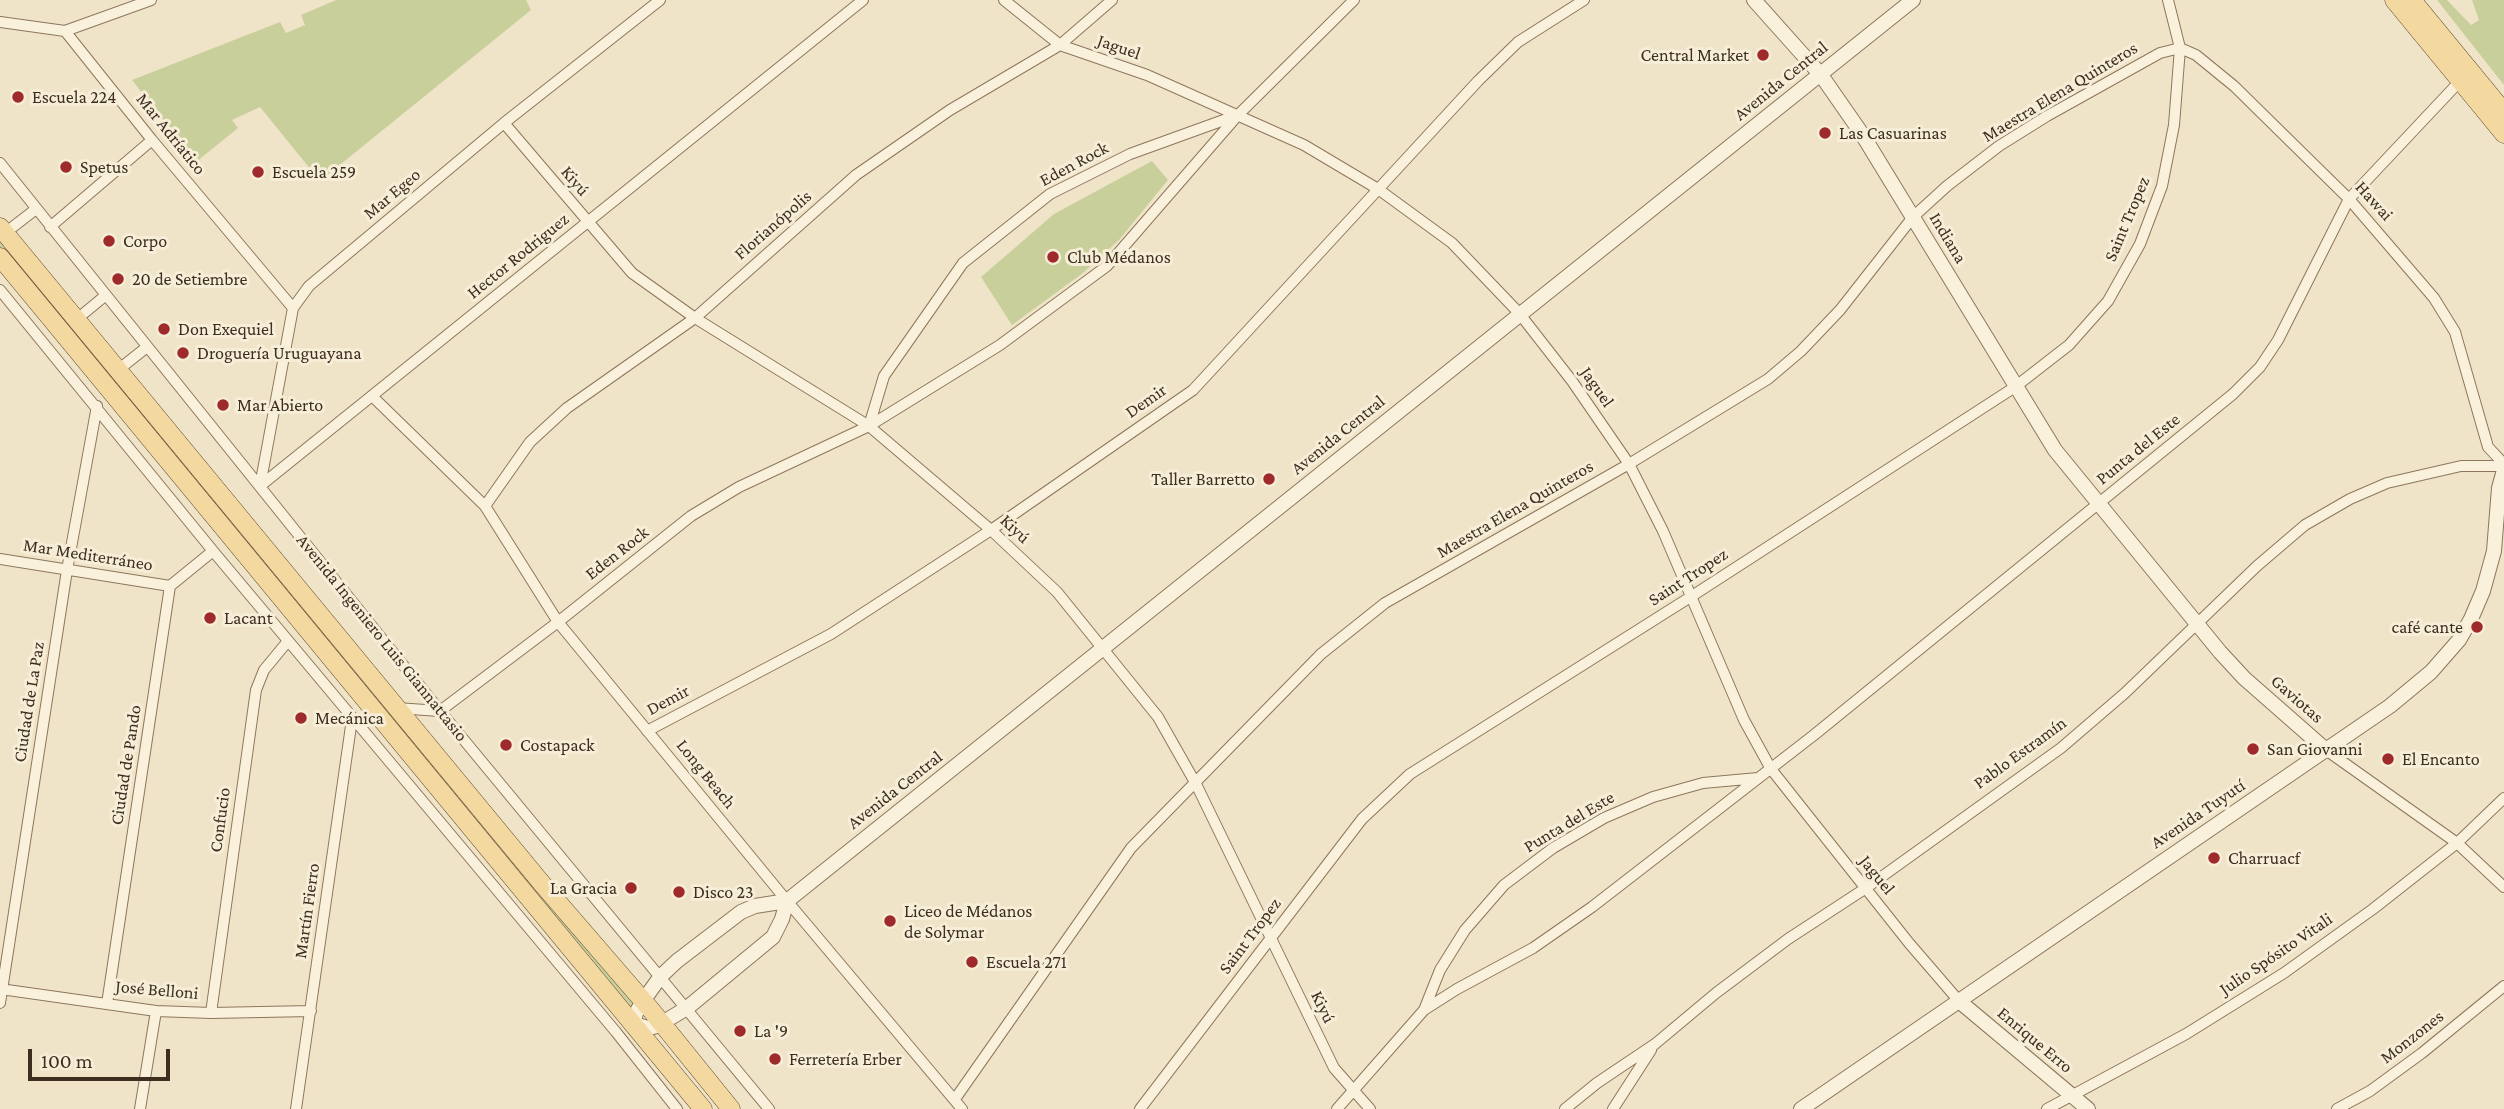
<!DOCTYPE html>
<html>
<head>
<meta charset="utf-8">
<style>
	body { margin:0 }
	#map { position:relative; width:2504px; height:1109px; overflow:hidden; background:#f0e4c8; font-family:"Crimson Pro",serif }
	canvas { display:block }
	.scale { position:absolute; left:28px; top:1049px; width:142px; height:32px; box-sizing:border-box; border:4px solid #3d2e20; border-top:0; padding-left:9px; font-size:21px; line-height:24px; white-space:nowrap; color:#3d2e20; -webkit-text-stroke:5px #f7eed8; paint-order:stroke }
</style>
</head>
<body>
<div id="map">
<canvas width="2504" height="1109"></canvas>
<div class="scale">100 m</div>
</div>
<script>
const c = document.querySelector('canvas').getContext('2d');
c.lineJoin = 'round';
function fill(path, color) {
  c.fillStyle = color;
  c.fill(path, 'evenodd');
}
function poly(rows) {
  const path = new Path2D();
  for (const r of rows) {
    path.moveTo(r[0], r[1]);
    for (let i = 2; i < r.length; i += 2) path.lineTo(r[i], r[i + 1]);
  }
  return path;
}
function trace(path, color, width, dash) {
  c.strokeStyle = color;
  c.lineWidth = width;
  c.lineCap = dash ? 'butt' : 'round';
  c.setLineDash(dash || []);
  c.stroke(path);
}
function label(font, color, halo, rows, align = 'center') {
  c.font = font + ' "Crimson Pro",serif';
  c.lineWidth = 6;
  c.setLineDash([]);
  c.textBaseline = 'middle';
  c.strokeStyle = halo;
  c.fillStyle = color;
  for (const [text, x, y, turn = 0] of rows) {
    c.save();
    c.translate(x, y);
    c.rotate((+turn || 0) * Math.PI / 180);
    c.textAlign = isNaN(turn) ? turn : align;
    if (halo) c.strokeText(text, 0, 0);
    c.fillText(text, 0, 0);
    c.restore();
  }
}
fill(poly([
	[336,0,526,0,531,10,320,181,260,107,232,120,238,128,196,162,132,80,280,22,286,33,305,25,301,15],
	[2437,0,2447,0,2471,25,2479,20,2472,0,2504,0,2504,85],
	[1152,161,1168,180,1119,240,1083,273,1012,325,981,277,1054,214],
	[0,234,638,1007,634,1014,0,249]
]), '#c9cf9b');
const minor = poly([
	[1004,0,1060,45,1147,75,1304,145,1378,189,1452,243,1519,313,1572,381,1629,464,1663,531,1744,720,1771,769,1909,943,1959,1001],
	[0,22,65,31,152,140,293,308],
	[65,31,151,0],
	[2180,48,2196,55,2234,86,2349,199,2434,298,2455,332,2488,447,2504,464],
	[504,123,632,273,695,318,869,426,991,530,1057,592,1158,717,1196,784,1334,1068,1370,1109],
	[0,163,440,711,769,1109],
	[50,227,152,140],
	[5,233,36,209],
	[0,290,213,551,616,1032,677,1109],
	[77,319,106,295],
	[118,370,147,347],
	[372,396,485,506,558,622,787,901,962,1109],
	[869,426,884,376,963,263,1050,194,1130,154,1235,116],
	[260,486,863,0],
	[260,486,293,308,309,286,504,123,660,0],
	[485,506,530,442,567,408,695,318,856,175,950,110,1060,45,1112,0],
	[0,559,170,586],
	[396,708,440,711,558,622,691,516,739,487,869,426,1000,345,1107,266,1238,115,1354,0],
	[647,731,831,634,991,530,1193,390,1478,81,1518,42,1584,0],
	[2326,750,2457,843,2504,887],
	[0,989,156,1011,211,1013,311,1011],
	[0,1003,67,570,97,406],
	[107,1004,170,586,213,551],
	[1424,1010,1440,970,1465,930,1504,885,1553,848,1604,818,1653,797,1703,783,1758,778],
	[211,1013,256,690,264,670,288,641],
	[955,1099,1131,848,1321,654,1385,603,1629,464,1768,379,1801,351,1840,310,1913,217,1947,186,1999,146,2047,116,2160,53,2180,48],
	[140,1109,156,1011],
	[296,1109,352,719],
	[1140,1109,1362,819,1410,774,1692,596,2015,387,2069,345,2108,301,2140,244,2162,186,2174,125,2180,48,2168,0],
	[1337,1109,1424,1010,1457,989,1533,948,1592,907,1814,735,2233,394,2260,367,2278,340,2349,199,2460,81],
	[1565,1109,1597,1083,1655,1044,1716,993,1788,939,1866,888,2061,748,2125,693,2257,566,2305,525,2350,499,2387,483,2461,466,2504,466],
	[1613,1109,1651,1050],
	[2047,1109,2186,1034,2284,973,2373,909,2457,843,2504,798],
	[2337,1109,2370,1091,2422,1053,2504,986]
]);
const tertiary = poly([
	[1754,0,1821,75,1862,134,2055,450,2220,652,2244,678,2326,750],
	[787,901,782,919,773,937,687,1008,657,1026,649,1028,633,1024,636,1013,643,1001,661,976,677,961,741,912,755,906,787,901,1913,0],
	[1959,1001,2088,1109],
	[1801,1109,2390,706,2431,672,2459,640,2471,619,2483,591,2494,551,2499,488,2504,470]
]);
const primary = poly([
	[2394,0,2504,134],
	[2412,0,2504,112],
	[0,227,544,886,651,1010,731,1109],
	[0,257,703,1109]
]);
trace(minor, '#8d765c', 12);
trace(tertiary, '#8d765c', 16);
trace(primary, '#5b4430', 19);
trace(minor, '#faf1dc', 10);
trace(tertiary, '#faf1dc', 14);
trace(primary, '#f3d9a0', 18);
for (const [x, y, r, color] of [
	[1763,55,7,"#9e2a2b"],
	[18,97,7,"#9e2a2b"],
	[1825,133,7,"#9e2a2b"],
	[66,167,7,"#9e2a2b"],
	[258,172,7,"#9e2a2b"],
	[109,241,7,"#9e2a2b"],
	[1053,257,7,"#9e2a2b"],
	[118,279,7,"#9e2a2b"],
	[164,329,7,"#9e2a2b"],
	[183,353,7,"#9e2a2b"],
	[223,405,7,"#9e2a2b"],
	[1269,479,7,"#9e2a2b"],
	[210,618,7,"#9e2a2b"],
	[2477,627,7,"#9e2a2b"],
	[301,718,7,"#9e2a2b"],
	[506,745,7,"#9e2a2b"],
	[2253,749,7,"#9e2a2b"],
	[2388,759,7,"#9e2a2b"],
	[2214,858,7,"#9e2a2b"],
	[631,888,7,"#9e2a2b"],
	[679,892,7,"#9e2a2b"],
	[890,921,7,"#9e2a2b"],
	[972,962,7,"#9e2a2b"],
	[740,1031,7,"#9e2a2b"],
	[775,1059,7,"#9e2a2b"]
]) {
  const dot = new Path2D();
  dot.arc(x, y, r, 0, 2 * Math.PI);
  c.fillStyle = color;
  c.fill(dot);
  trace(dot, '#f7eed8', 2.5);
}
label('18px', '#3d2e20', '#f7eed8', [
	["Jaguel",1119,47,19],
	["Avenida Central",1781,81,-39],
	["Maestra Elena Quinteros",2060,92,-31],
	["Mar Adríatico",171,134,51],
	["Eden Rock",1074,164,-28],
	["Kiyú",575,181,50],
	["Mar Egeo",392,194,-40],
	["Hawai",2374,201,48],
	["Saint Tropez",2127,219,-67],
	["Florianópolis",773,225,-41],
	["Indiana",1948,238,59],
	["Hector Rodriguez",518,256,-39],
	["Jaguel",1597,387,55],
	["Demir",1146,401,-35],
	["Avenida Central",1338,435,-39],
	["Punta del Este",2138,449,-39],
	["Maestra Elena Quinteros",1515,509,-30],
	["Kiyú",1015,529,43],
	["Eden Rock",617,553,-38],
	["Mar Mediterráneo",88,555,9],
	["Saint Tropez",1688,577,-33],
	["Avenida Ingeniero Luis Giannattasio",382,638,51],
	["Gaviotas",2297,699,41],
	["Demir",668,700,-28],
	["Ciudad de La Paz",29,702,-81],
	["Pablo Estramín",2020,753,-36],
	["Ciudad de Pando",126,765,-81],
	["Long Beach",706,774,51],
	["Avenida Central",895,790,-38],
	["Avenida Tuyutí",2198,814,-34],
	["Confucio",220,820,-82],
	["Punta del Este",1569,822,-31],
	["Jaguel",1877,875,51],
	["Martín Fierro",307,911,-82],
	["Saint Tropez",1250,936,-53],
	["Julio Spósito Vitali",2276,954,-34],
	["José Belloni",157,990,5],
	["Kiyú",1323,1007,64],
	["Monzones",2412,1037,-38],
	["Enrique Erro",2035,1040,40]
]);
label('18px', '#3d2e20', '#f7eed8', [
	["Central Market",1749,55,"right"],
	["Escuela 224",32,97],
	["Las Casuarinas",1839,133],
	["Spetus",80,167],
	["Escuela 259",272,172],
	["Corpo",123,241],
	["Club Médanos",1067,257],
	["20 de Setiembre",132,279],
	["Don Exequiel",178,329],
	["Droguería Uruguayana",197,353],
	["Mar Abierto",237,405],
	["Taller Barretto",1255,479,"right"],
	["Lacant",224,618],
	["café cante",2463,627,"right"],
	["Mecánica",315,718],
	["Costapack",520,745],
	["San Giovanni",2267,749],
	["El Encanto",2402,759],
	["Charruacf",2228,858],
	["La Gracia",617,888,"right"],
	["Disco 23",693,892],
	["Liceo de Médanos",904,911],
	["de Solymar",904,932],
	["Escuela 271",986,962],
	["La '9",754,1031],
	["Ferretería Erber",789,1059]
], 'left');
</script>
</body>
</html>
